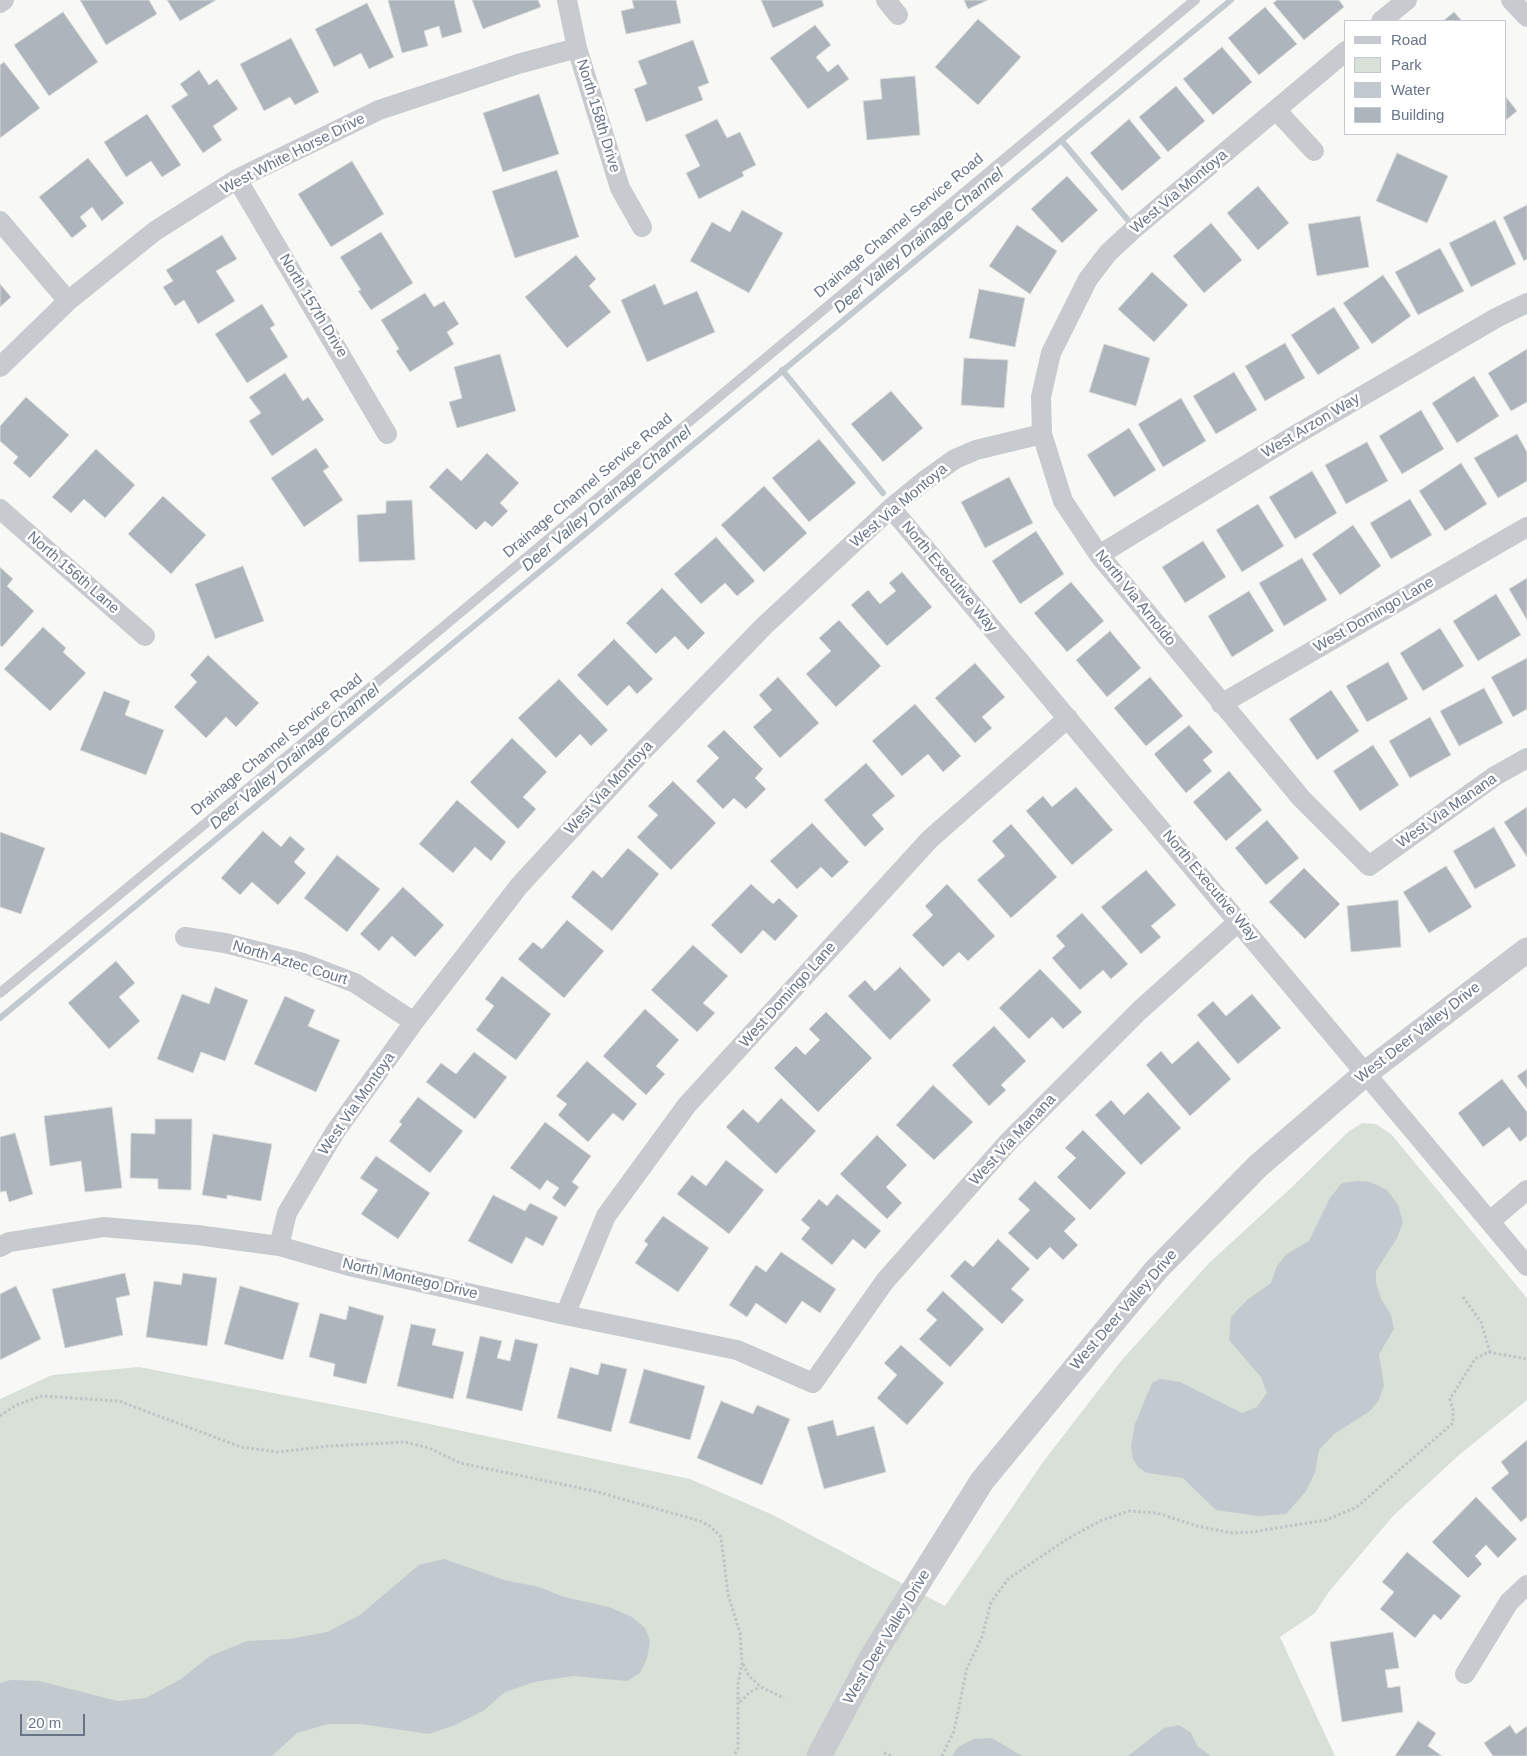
<!DOCTYPE html>
<html>
<head>
<meta charset="utf-8">
<style>
	body { margin:0 }
	#map { position:relative; width:1527px; height:1756px; overflow:hidden; background:#f8f9f6; font-family:Arial,sans-serif }
	canvas { display:block }
	.legend { position:absolute; left:1344px; top:20px; width:162px; height:115px; box-sizing:border-box; background:#fff; border:1px solid #c3c7cf; margin:0; padding:6px 9px; list-style:none; font-size:15px; color:#687487 }
	.legend li { display:flex; align-items:center; gap:10px; height:25px }
	.legend b { width:25px; border:1px solid #c3c7cf }
	.scale { position:absolute; left:20px; top:1714px; width:65px; height:22px; box-sizing:border-box; border:2px solid #687487; border-top:0; padding-left:6px; font-size:15px; line-height:18px; white-space:nowrap; color:#687487; -webkit-text-stroke:4px #fff; paint-order:stroke }
</style>
</head>
<body>
<div id="map">
<canvas width="1527" height="1756"></canvas>
<ul class="legend">
<li><b style="height:6px;background:#c7cace"></b>Road</li>
<li><b style="height:14px;background:#d9e0d7"></b>Park</li>
<li><b style="height:14px;background:#c2c9cf"></b>Water</li>
<li><b style="height:14px;background:#adb4bb"></b>Building</li>
</ul>
<div class="scale">20 m</div>
</div>
<script>
const c = document.querySelector('canvas').getContext('2d');
c.lineJoin = 'round';
function fill(path, color) {
  c.fillStyle = color;
  c.fill(path, 'evenodd');
}
function poly(rows) {
  const path = new Path2D();
  for (const r of rows) {
    path.moveTo(r[0], r[1]);
    for (let i = 2; i < r.length; i += 2) path.lineTo(r[i], r[i + 1]);
  }
  return path;
}
function trace(path, color, width, dash) {
  c.strokeStyle = color;
  c.lineWidth = width;
  c.lineCap = dash ? 'butt' : 'round';
  c.setLineDash(dash || []);
  c.stroke(path);
}
function label(font, color, halo, rows, align = 'center') {
  c.font = font + ' Arial,sans-serif';
  c.lineWidth = 5;
  c.setLineDash([]);
  c.textBaseline = 'middle';
  c.strokeStyle = halo;
  c.fillStyle = color;
  for (const [text, x, y, turn = 0] of rows) {
    c.save();
    c.translate(x, y);
    c.rotate((+turn || 0) * Math.PI / 180);
    c.textAlign = isNaN(turn) ? turn : align;
    if (halo) c.strokeText(text, 0, 0);
    c.fillText(text, 0, 0);
    c.restore();
  }
}
fill(poly([
	[1362,1123,1376,1124,1391,1134,1527,1298,1527,1400,1459,1455,1393,1516,1328,1593,1315,1613,1280,1637,1335,1756,0,1756,0,1399,52,1375,139,1367,377,1413,690,1479,773,1515,945,1606,1043,1462,1121,1361,1209,1263,1292,1187,1348,1132]
]), '#d9e0d7');
fill(poly([
	[1358,1181,1370,1182,1387,1190,1398,1205,1403,1222,1397,1238,1376,1271,1376,1283,1381,1299,1391,1315,1394,1329,1379,1354,1384,1385,1379,1400,1370,1411,1334,1434,1319,1450,1315,1472,1306,1491,1286,1514,1258,1516,1216,1510,1183,1478,1147,1473,1138,1467,1133,1459,1131,1447,1135,1424,1152,1383,1160,1379,1180,1382,1242,1413,1257,1407,1267,1393,1261,1377,1229,1340,1231,1317,1247,1300,1271,1283,1277,1266,1287,1254,1309,1241,1330,1198,1342,1183],
	[444,1559,504,1580,539,1587,564,1597,609,1607,632,1617,645,1628,650,1641,647,1658,640,1673,627,1681,573,1676,534,1682,505,1692,483,1711,455,1725,429,1734,361,1724,328,1724,297,1733,272,1756,0,1756,0,1683,11,1680,39,1681,118,1701,146,1698,181,1679,210,1656,247,1641,290,1639,327,1632,360,1615,419,1565],
	[1179,1725,1191,1733,1197,1746,1211,1756,1128,1756,1164,1728],
	[992,1738,1022,1756,952,1756,958,1747,974,1739]
]), '#c2c9cf');
trace(poly([
	[1062,141,1127,219],
	[782,370,883,493],
	[0,1018,1231,0]
]), '#c2c9cf', 6);
const building = poly([
	[80,0,149,0,157,14,106,45,80,0],
	[167,0,216,0,180,21,167,0],
	[388,0,454,0,462,32,442,38,439,26,424,31,428,46,402,53,388,0],
	[472,0,538,0,541,7,483,29,472,0],
	[632,0,676,0,681,23,626,34,621,11,634,8,632,0],
	[761,0,822,0,824,6,773,28,761,0],
	[964,0,988,0,968,9,964,0],
	[1277,0,1339,0,1344,7,1304,40,1273,3,1277,0],
	[367,3,394,57,369,69,361,53,334,67,315,29,367,3],
	[1265,7,1297,44,1259,75,1228,38,1265,7],
	[63,12,98,62,49,96,14,45,63,12],
	[1454,12,1462,21,1443,21,1454,12],
	[978,19,1021,57,978,105,935,67,978,19],
	[815,25,831,45,816,57,828,72,838,64,849,79,808,109,770,58,815,25],
	[291,38,319,92,295,105,290,97,264,111,240,64,291,38],
	[693,40,709,83,698,87,703,100,646,122,634,89,647,84,638,61,693,40],
	[1222,47,1252,82,1213,115,1183,79,1222,47],
	[4,62,40,108,0,138,0,65,4,62],
	[199,70,209,85,217,79,238,109,213,126,222,140,203,153,171,106,188,95,180,84,199,70],
	[915,76,920,135,867,140,863,101,882,99,880,79,915,76],
	[1176,86,1205,121,1168,152,1139,117,1176,86],
	[539,94,559,154,503,172,483,113,539,94],
	[1506,97,1517,111,1506,120,1506,97],
	[147,114,181,165,162,177,151,161,126,177,104,142,147,114],
	[717,119,727,138,740,132,756,165,742,172,744,176,699,199,686,173,700,166,685,135,717,119],
	[1129,119,1161,158,1122,191,1090,153,1129,119],
	[1397,153,1448,176,1427,223,1376,201,1397,153],
	[88,158,124,203,102,221,92,207,80,217,87,226,72,238,39,197,88,158],
	[352,161,384,214,331,247,298,194,352,161],
	[557,170,579,237,515,258,492,191,557,170],
	[1067,176,1098,210,1062,243,1031,209,1067,176],
	[1258,186,1289,223,1258,250,1227,213,1258,186],
	[1527,205,1527,259,1524,261,1503,217,1527,205],
	[742,210,783,233,749,293,690,261,712,222,730,232,742,210],
	[1360,216,1369,267,1317,276,1308,224,1360,216],
	[1495,220,1516,264,1471,287,1449,243,1495,220],
	[1211,223,1242,260,1204,293,1173,256,1211,223],
	[1017,225,1057,251,1030,294,989,266,1017,225],
	[381,232,413,283,371,310,358,291,361,290,340,257,381,232],
	[222,235,237,259,216,271,235,301,198,324,184,300,175,306,163,287,173,281,166,270,222,235],
	[1440,248,1464,291,1418,315,1395,272,1440,248],
	[576,255,596,279,589,286,611,312,567,348,525,297,576,255],
	[1152,272,1188,305,1154,342,1118,309,1152,272],
	[1383,275,1411,316,1372,344,1343,303,1383,275],
	[0,284,11,297,0,307,0,284],
	[655,284,664,305,697,291,715,332,647,362,621,300,655,284],
	[979,289,1025,298,1015,347,969,338,979,289],
	[425,293,434,307,444,301,459,324,447,332,454,344,410,372,396,351,399,349,381,320,425,293],
	[262,304,275,325,270,328,288,357,247,383,215,334,262,304],
	[1334,307,1360,348,1318,375,1291,335,1334,307],
	[1285,343,1305,378,1265,401,1245,366,1285,343],
	[1104,344,1150,358,1136,406,1089,392,1104,344],
	[1527,349,1527,402,1511,411,1488,373,1527,349],
	[500,354,516,411,457,428,449,402,462,398,454,367,500,354],
	[964,358,1008,360,1004,408,961,405,964,358],
	[1234,372,1257,410,1216,434,1193,396,1234,372],
	[285,373,303,401,308,397,324,420,272,456,249,421,261,413,249,397,285,373],
	[1474,376,1499,416,1457,443,1432,403,1474,376],
	[891,391,923,428,883,462,851,424,891,391],
	[26,397,69,435,30,478,13,463,18,457,0,441,0,426,26,397],
	[1181,398,1206,441,1163,467,1138,424,1181,398],
	[1421,410,1444,449,1402,474,1379,436,1421,410],
	[1129,428,1156,470,1114,497,1087,455,1129,428],
	[1517,434,1527,452,1527,481,1498,498,1474,458,1517,434],
	[819,439,856,483,809,522,772,478,819,439],
	[1367,442,1388,481,1346,504,1325,465,1367,442],
	[316,448,329,467,323,471,343,500,304,527,271,478,316,448],
	[96,449,135,485,105,518,84,499,71,513,52,497,96,449],
	[487,453,519,483,500,503,508,511,492,527,485,521,476,530,429,487,447,468,461,481,487,453],
	[1461,463,1487,504,1445,531,1419,491,1461,463],
	[1312,471,1337,513,1295,539,1269,497,1312,471],
	[1009,477,1033,523,985,548,961,502,1009,477],
	[764,486,807,533,764,572,721,525,764,486],
	[163,496,206,535,171,574,128,534,163,496],
	[1410,499,1432,535,1391,559,1370,523,1410,499],
	[412,500,415,560,359,562,357,515,386,513,386,501,412,500],
	[1258,504,1284,546,1242,572,1216,530,1258,504],
	[1353,525,1381,566,1340,595,1312,554,1353,525],
	[1036,531,1064,574,1020,604,992,561,1036,531],
	[716,537,755,581,737,596,725,583,701,604,674,574,716,537],
	[1203,541,1226,577,1185,603,1162,567,1203,541],
	[1302,558,1327,600,1284,626,1259,583,1302,558],
	[243,566,264,621,215,639,195,584,243,566],
	[0,567,13,579,7,586,34,611,2,647,0,645,0,567],
	[902,572,932,607,887,646,851,605,868,590,880,604,896,591,889,583,902,572],
	[1527,578,1527,620,1509,589,1527,578],
	[1071,582,1104,621,1067,652,1034,613,1071,582],
	[662,588,705,633,688,650,675,636,656,654,626,623,662,588],
	[1249,591,1274,631,1232,657,1208,616,1249,591],
	[1496,594,1521,635,1478,661,1453,621,1496,594],
	[839,620,881,666,836,707,806,674,831,651,819,638,839,620],
	[43,627,66,648,63,652,86,673,50,711,4,669,43,627],
	[1440,628,1464,666,1423,691,1400,653,1440,628],
	[1110,631,1141,668,1107,697,1076,660,1110,631],
	[614,639,653,679,637,694,629,685,607,706,577,675,614,639],
	[208,655,259,703,236,727,226,717,206,738,174,707,197,682,190,675,208,655],
	[1527,658,1527,709,1513,717,1491,677,1527,658],
	[1388,662,1408,699,1367,722,1346,686,1388,662],
	[975,663,1005,697,982,717,992,728,975,743,935,698,975,663],
	[778,677,819,723,780,758,753,727,772,710,759,695,778,677],
	[1150,677,1183,716,1146,746,1114,708,1150,677],
	[559,679,608,730,591,746,580,734,556,758,518,718,559,679],
	[1484,688,1503,723,1459,746,1440,711,1484,688],
	[1331,690,1359,731,1317,760,1289,719,1331,690],
	[104,691,130,701,125,715,164,730,146,775,80,750,104,691],
	[915,704,961,756,943,772,928,754,902,776,872,741,915,704],
	[1430,717,1451,755,1410,778,1389,741,1430,717],
	[1189,725,1213,752,1203,760,1212,771,1186,793,1154,754,1189,725],
	[724,730,763,769,755,778,766,789,746,809,734,798,723,809,696,781,719,758,707,746,724,730],
	[512,738,547,772,523,797,536,809,518,829,470,782,512,738],
	[1373,745,1399,785,1360,811,1333,771,1373,745],
	[866,763,895,796,872,815,884,829,865,847,824,800,866,763],
	[1229,771,1262,810,1226,841,1193,802,1229,771],
	[673,781,716,823,671,870,637,837,658,815,648,806,673,781],
	[1076,787,1113,830,1072,865,1026,811,1043,796,1052,807,1076,787],
	[457,800,506,842,491,861,475,847,453,873,419,844,457,800],
	[1527,807,1527,857,1504,822,1527,807],
	[1267,820,1299,858,1266,885,1235,848,1267,820],
	[812,823,849,862,832,878,821,867,797,889,770,861,812,823],
	[1011,824,1057,877,1011,918,977,880,1005,856,992,841,1011,824],
	[1494,827,1516,866,1475,889,1453,851,1494,827],
	[263,831,281,847,290,836,305,849,294,862,306,873,278,905,252,882,240,895,221,878,263,831],
	[0,832,45,848,21,914,0,907,0,832],
	[628,848,659,874,612,931,571,897,593,870,602,878,628,848],
	[337,855,380,889,347,932,304,898,337,855],
	[1446,866,1472,907,1429,933,1403,892,1446,866],
	[1304,868,1340,904,1305,939,1269,902,1304,868],
	[1146,870,1176,905,1151,926,1161,937,1141,954,1101,907,1146,870],
	[751,884,773,904,779,898,798,916,775,941,763,930,741,954,711,925,751,884],
	[947,884,995,936,968,961,959,952,943,967,912,935,933,915,925,906,947,884],
	[403,887,444,925,415,957,392,936,379,951,360,934,403,887],
	[1398,900,1401,947,1351,952,1347,906,1398,900],
	[1082,913,1128,964,1111,979,1103,970,1080,990,1052,958,1065,946,1056,936,1082,913],
	[567,920,604,951,564,998,518,959,533,942,542,949,567,920],
	[693,945,728,976,703,1003,715,1013,697,1032,651,990,693,945],
	[116,961,135,983,119,997,140,1021,109,1049,68,1003,116,961],
	[900,967,931,1000,890,1040,848,996,865,980,875,991,900,967],
	[1040,969,1082,1012,1063,1029,1052,1017,1029,1039,999,1008,1040,969],
	[502,976,551,1014,516,1060,476,1030,494,1006,485,999,502,976],
	[215,987,248,1000,225,1061,201,1052,193,1073,157,1059,182,994,209,1004,215,987],
	[1252,994,1281,1028,1238,1064,1197,1015,1213,1001,1226,1016,1252,994],
	[285,996,315,1010,308,1026,340,1040,316,1092,254,1064,285,996],
	[645,1009,679,1040,656,1066,665,1074,646,1095,603,1056,645,1009],
	[826,1012,872,1058,818,1112,774,1068,796,1046,805,1055,820,1040,809,1029,826,1012],
	[994,1026,1026,1061,1001,1085,1006,1090,989,1106,952,1065,994,1026],
	[1198,1041,1231,1079,1190,1116,1146,1065,1161,1051,1172,1064,1198,1041],
	[474,1052,507,1077,475,1119,426,1082,441,1063,456,1074,474,1052],
	[587,1061,637,1104,623,1121,613,1113,588,1142,558,1115,567,1104,556,1096,587,1061],
	[1527,1069,1527,1089,1517,1076,1527,1069],
	[1502,1079,1527,1112,1527,1136,1520,1142,1509,1127,1483,1147,1458,1113,1502,1079],
	[933,1085,973,1122,934,1160,896,1125,933,1085],
	[1148,1092,1181,1128,1141,1165,1095,1115,1111,1100,1124,1115,1148,1092],
	[418,1097,463,1131,430,1173,389,1141,402,1124,399,1122,418,1097],
	[781,1098,816,1131,776,1174,726,1127,743,1109,758,1123,781,1098],
	[112,1107,122,1188,85,1192,81,1161,50,1166,44,1116,112,1107],
	[155,1119,192,1119,191,1190,158,1189,158,1179,130,1178,131,1133,155,1134,155,1119],
	[545,1122,591,1156,572,1182,579,1187,565,1207,552,1198,559,1188,547,1180,540,1190,510,1168,545,1122],
	[1083,1130,1126,1173,1090,1210,1057,1177,1076,1158,1065,1148,1083,1130],
	[15,1133,33,1194,9,1202,6,1191,0,1192,0,1137,15,1133],
	[213,1134,272,1144,261,1201,227,1195,227,1199,202,1195,213,1134],
	[877,1135,907,1165,886,1187,902,1203,887,1219,840,1174,877,1135],
	[376,1156,430,1193,398,1239,361,1214,378,1190,360,1178,376,1156],
	[726,1160,764,1190,729,1234,677,1194,692,1175,706,1186,726,1160],
	[1035,1181,1076,1219,1064,1231,1078,1245,1063,1260,1050,1247,1037,1260,1008,1233,1030,1210,1018,1199,1035,1181],
	[837,1194,881,1231,865,1249,853,1239,832,1265,801,1239,810,1228,801,1220,819,1199,827,1206,837,1194],
	[493,1195,525,1211,530,1203,558,1217,543,1246,526,1237,512,1264,468,1241,493,1195],
	[663,1216,709,1248,678,1292,635,1263,648,1244,644,1241,663,1216],
	[998,1239,1030,1269,1011,1289,1024,1300,1002,1324,950,1276,965,1260,973,1267,998,1239],
	[781,1252,836,1289,820,1313,802,1301,786,1324,756,1303,747,1317,729,1305,756,1265,766,1272,781,1252],
	[125,1273,130,1295,116,1298,123,1335,65,1348,52,1289,125,1273],
	[183,1273,217,1278,207,1346,146,1337,154,1281,181,1285,183,1273],
	[16,1286,41,1339,0,1360,0,1294,16,1286],
	[240,1286,299,1303,283,1360,224,1344,240,1286],
	[943,1291,984,1329,950,1367,919,1339,937,1320,926,1310,943,1291],
	[349,1306,384,1316,366,1384,333,1376,335,1364,309,1357,320,1313,346,1320,349,1306],
	[411,1324,436,1329,432,1345,464,1352,453,1399,397,1386,411,1324],
	[480,1336,502,1341,497,1358,510,1361,515,1339,538,1344,522,1411,466,1398,480,1336],
	[901,1345,944,1383,907,1425,877,1398,897,1375,884,1363,901,1345],
	[601,1363,627,1369,611,1432,557,1418,570,1367,598,1375,601,1363],
	[644,1369,705,1386,690,1440,629,1423,644,1369],
	[721,1401,753,1414,757,1405,790,1419,762,1485,697,1458,721,1401],
	[833,1420,837,1436,874,1426,886,1472,824,1489,807,1427,833,1420],
	[1527,1440,1527,1517,1521,1522,1491,1488,1509,1473,1501,1462,1527,1440],
	[1476,1497,1517,1539,1498,1558,1486,1545,1475,1556,1482,1564,1468,1578,1432,1542,1476,1497],
	[1407,1552,1461,1596,1441,1620,1434,1614,1415,1638,1380,1609,1394,1592,1382,1582,1407,1552],
	[1393,1632,1399,1668,1385,1670,1388,1688,1400,1686,1403,1712,1342,1722,1330,1642,1393,1632],
	[1418,1721,1436,1733,1428,1746,1442,1756,1395,1756,1418,1721],
	[1510,1725,1516,1734,1527,1726,1527,1756,1493,1756,1484,1743,1510,1725]
]);
fill(building, '#adb4bb');
trace(building, '#dadbd9', 1);
trace(poly([
	[1463,1297,1481,1322,1490,1352],
	[0,1416,16,1405,42,1396,119,1401,225,1441,241,1447,278,1452,329,1446,405,1442,429,1448,460,1463,594,1491,700,1521,710,1526,721,1537,728,1594,740,1633,742,1663,738,1684,738,1748,734,1756],
	[743,1664,749,1676,761,1687,784,1698],
	[740,1702,750,1692,760,1687],
	[884,1753,891,1756],
	[942,1756,954,1731,967,1668,982,1637,991,1602,1008,1579,1067,1539,1100,1521,1129,1511,1157,1513,1197,1526,1232,1533,1252,1532,1326,1520,1357,1507,1453,1423,1453,1410,1450,1399,1475,1359,1488,1352,1527,1359]
]), '#c1c2c5', 3, [2.5, 2.5]);
trace(poly([
	[0,993,395,667,1195,0]
]), '#c7cace', 10);
trace(poly([
	[567,0,577,48,620,188,642,227],
	[886,0,898,15],
	[1511,0,1527,17],
	[0,3,4,0],
	[1381,21,1407,0],
	[1346,51,1136,227,1108,253,1088,279,1051,353,1041,397,1042,434,1063,501,1099,555,1301,798,1369,866,1495,776,1527,758],
	[1276,110,1314,151],
	[237,179,387,434],
	[0,221,68,301],
	[0,367,68,301,155,231,237,179,379,110,518,64,577,48],
	[891,508,1527,1266],
	[0,509,145,636],
	[1099,555,1292,437,1496,318,1527,303],
	[1221,704,1527,527],
	[185,937,225,943,303,963,355,983,414,1022],
	[1490,1221,1527,1190],
	[279,1246,287,1213,335,1132,414,1022,519,886,641,753,764,626,891,508,924,481,955,459,976,450,1042,434],
	[0,1247,9,1242,103,1227,197,1235,279,1246,349,1266,565,1315,737,1350,813,1383,885,1281,1010,1140,1139,1011,1239,921],
	[565,1315,606,1216,687,1105,930,839,1068,718],
	[1465,1674,1509,1602,1527,1585]
]), '#c7cace', 20);
trace(poly([
	[819,1756,873,1655,982,1481,1156,1270,1258,1166,1366,1073,1527,950]
]), '#c7cace', 25);
label('15px', '#687487', '#fff', [
	["North 158th Drive",598,116,73],
	["West White Horse Drive",293,154,-27],
	["West Via Montoya",1179,192,-40],
	["Drainage Channel Service Road",899,226,-40],
	["North 157th Drive",313,306,59],
	["West Arzon Way",1311,426,-31],
	["Drainage Channel Service Road",588,486,-40],
	["West Via Montoya",899,506,-40],
	["North 156th Lane",73,573,41],
	["North Executive Way",949,577,50],
	["North Via Arnoldo",1135,598,51],
	["West Domingo Lane",1374,615,-30],
	["Drainage Channel Service Road",277,745,-39],
	["West Via Montoya",609,788,-47],
	["West Via Manana",1447,811,-35],
	["North Executive Way",1210,886,50],
	["North Aztec Court",290,963,17],
	["West Domingo Lane",788,995,-48],
	["West Deer Valley Drive",1418,1033,-38],
	["West Via Montoya",357,1104,-55],
	["West Via Manana",1013,1140,-47],
	["North Montego Drive",410,1279,13],
	["West Deer Valley Drive",1124,1310,-49],
	["West Deer Valley Drive",887,1637,-59]
]);
label('italic 16px', '#647583', '#fff', [
	["Deer Valley Drainage Channel",919,241,-40],
	["Deer Valley Drainage Channel",607,499,-40],
	["Deer Valley Drainage Channel",295,757,-40]
]);
</script>
</body>
</html>
